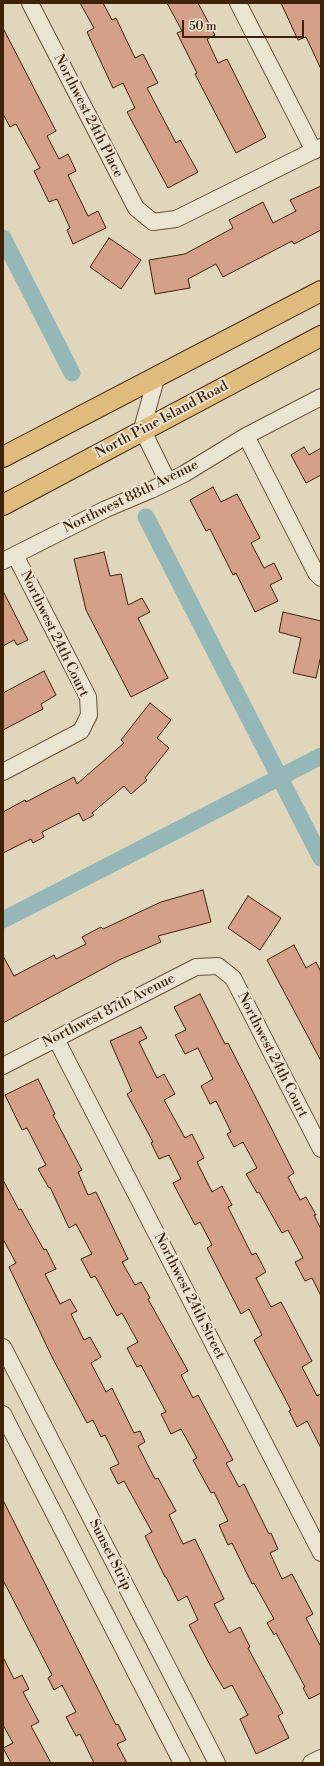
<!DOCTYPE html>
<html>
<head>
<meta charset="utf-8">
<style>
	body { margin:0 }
	#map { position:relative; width:324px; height:1766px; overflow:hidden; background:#dfd6bc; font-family:"Libre Bodoni",serif }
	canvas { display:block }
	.frame { position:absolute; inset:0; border:4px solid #402208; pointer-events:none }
	.scale { position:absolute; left:182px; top:20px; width:122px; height:18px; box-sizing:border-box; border:2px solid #402208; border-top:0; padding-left:5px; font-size:12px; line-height:14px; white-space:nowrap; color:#402208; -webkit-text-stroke:3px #eae4d3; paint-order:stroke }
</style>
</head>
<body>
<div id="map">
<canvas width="324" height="1766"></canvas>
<div class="frame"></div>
<div class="scale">50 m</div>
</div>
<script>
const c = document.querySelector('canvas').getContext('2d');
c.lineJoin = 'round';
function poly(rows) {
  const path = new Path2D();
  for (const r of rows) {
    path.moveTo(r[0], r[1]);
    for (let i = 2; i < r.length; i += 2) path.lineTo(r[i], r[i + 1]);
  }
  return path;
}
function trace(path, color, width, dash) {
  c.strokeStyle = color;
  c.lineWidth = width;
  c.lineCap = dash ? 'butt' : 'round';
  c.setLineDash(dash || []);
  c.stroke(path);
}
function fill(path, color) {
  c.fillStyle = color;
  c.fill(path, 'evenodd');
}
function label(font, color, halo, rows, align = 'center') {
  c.font = font + ' "Libre Bodoni",serif';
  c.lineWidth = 4;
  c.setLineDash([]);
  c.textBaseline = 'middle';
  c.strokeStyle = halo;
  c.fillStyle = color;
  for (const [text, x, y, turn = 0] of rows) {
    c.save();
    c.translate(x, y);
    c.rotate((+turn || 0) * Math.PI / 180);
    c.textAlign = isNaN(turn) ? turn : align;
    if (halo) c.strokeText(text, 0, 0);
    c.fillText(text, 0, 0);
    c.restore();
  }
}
trace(poly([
	[3,238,72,373],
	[146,517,321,858],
	[3,920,321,756]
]), '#95b7b8', 17);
const building = poly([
	[80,3,103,3,112,20,116,18,135,58,143,54,158,83,147,88,176,143,180,140,198,172,168,188,127,112,135,108,123,83,113,88,106,73,87,32,94,28,80,3],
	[167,3,198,3,215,35,207,39,218,63,227,59,266,137,236,153,195,74,197,73,177,33,182,31,167,3],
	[281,3,321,3,321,69,306,37,298,40,281,3],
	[3,28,56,131,47,136,59,159,68,154,76,171,68,175,88,216,98,211,106,228,73,244,67,230,70,228,57,199,49,202,34,171,40,168,16,124,10,127,3,114,3,28],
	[321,186,321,230,294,244,292,241,223,277,216,264,188,279,190,288,155,294,149,260,185,254,233,228,229,220,263,202,273,223,296,211,290,200,321,186],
	[109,238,141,260,121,289,90,267,109,238],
	[304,447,309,455,321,448,321,475,306,483,291,455,304,447],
	[213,487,221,502,237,494,260,538,251,543,264,568,274,563,282,579,270,585,278,601,255,612,236,573,233,575,210,529,206,531,190,500,213,487],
	[104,552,110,576,121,574,128,605,142,598,150,612,138,618,168,678,131,697,86,610,74,559,104,552],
	[3,591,28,640,17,645,14,640,3,646,3,591],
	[283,612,321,621,321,655,316,678,293,673,301,638,279,632,283,612],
	[44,671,56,695,41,704,43,709,3,730,3,693,44,671],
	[150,703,171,720,157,738,169,748,145,778,147,780,131,794,124,786,92,813,94,815,83,821,79,813,42,832,44,837,33,843,31,839,3,853,3,812,25,800,26,802,74,777,77,784,124,743,121,740,150,703],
	[203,890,211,922,158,936,161,942,119,960,3,1023,3,956,14,976,54,955,56,959,86,944,82,937,101,927,103,929,161,902,203,890],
	[248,896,281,918,260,950,228,928,248,896],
	[294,945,306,968,316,962,321,972,321,1061,267,960,294,945],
	[200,994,225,1044,228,1043,294,1173,288,1177,300,1200,306,1197,316,1215,314,1215,321,1229,321,1296,312,1278,305,1281,295,1262,303,1258,288,1230,282,1233,259,1192,257,1193,246,1174,257,1168,243,1142,234,1147,227,1134,231,1132,216,1101,210,1104,201,1086,213,1079,198,1048,185,1054,175,1035,186,1030,174,1007,200,994],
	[141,1027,147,1038,139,1042,157,1078,164,1074,175,1094,164,1100,185,1138,192,1134,204,1158,197,1162,212,1192,222,1186,232,1205,228,1207,252,1255,256,1253,266,1272,256,1278,271,1307,281,1302,312,1361,302,1367,317,1396,321,1394,321,1448,307,1421,297,1427,289,1411,291,1410,254,1340,262,1335,249,1309,241,1314,207,1248,212,1245,200,1222,195,1225,173,1183,181,1179,169,1155,159,1159,151,1143,153,1142,127,1094,132,1091,110,1041,141,1027],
	[38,1079,55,1114,53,1115,82,1170,78,1172,88,1195,96,1192,128,1259,122,1262,135,1285,141,1282,150,1298,148,1299,188,1371,181,1375,193,1398,198,1395,233,1460,226,1463,239,1487,244,1484,269,1534,271,1533,278,1549,270,1553,282,1579,292,1574,313,1614,306,1618,321,1647,321,1693,309,1699,303,1688,305,1687,276,1633,274,1635,267,1623,274,1619,254,1583,252,1584,232,1543,228,1545,219,1525,228,1521,214,1492,211,1493,193,1460,197,1458,181,1429,171,1434,161,1414,166,1412,141,1365,137,1367,127,1348,138,1342,122,1313,117,1316,95,1276,91,1278,81,1259,92,1254,76,1224,69,1228,50,1187,49,1188,38,1169,46,1165,27,1128,22,1130,5,1095,38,1079],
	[3,1180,19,1210,21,1209,44,1250,46,1249,56,1269,45,1274,60,1304,70,1299,77,1311,71,1314,84,1340,90,1337,101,1357,91,1363,106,1392,112,1388,134,1433,140,1431,145,1442,138,1446,155,1479,158,1478,176,1511,169,1515,183,1544,195,1539,224,1599,214,1604,229,1633,240,1627,250,1647,248,1648,283,1713,278,1716,289,1738,256,1754,240,1719,248,1715,232,1685,224,1689,211,1667,189,1625,198,1620,187,1596,178,1601,166,1577,165,1577,145,1536,152,1532,124,1481,118,1484,110,1468,119,1464,105,1435,101,1437,93,1420,87,1423,52,1357,9,1267,16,1263,3,1239,3,1180],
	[3,1500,116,1725,118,1724,126,1740,117,1744,127,1763,94,1763,80,1734,76,1736,66,1717,76,1712,62,1685,54,1690,48,1678,52,1675,3,1580,3,1500],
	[3,1657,14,1679,22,1675,29,1689,23,1692,39,1722,31,1726,51,1763,11,1763,3,1748,13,1743,3,1725,3,1657]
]);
fill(building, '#d4a089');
trace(building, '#402208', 1);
const minor = poly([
	[30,3,136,208,153,222,176,219,321,147],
	[238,3,314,151],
	[157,375,142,429,168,482],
	[246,436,316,573,321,578],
	[3,561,106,509,151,490,184,474,246,436,321,397],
	[3,772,81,731,89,715,88,697,15,555],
	[56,1039,321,1553],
	[3,1066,196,967,218,966,233,978,321,1149],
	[3,1347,217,1763],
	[3,1414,182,1763],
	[311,1763,321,1758]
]);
const major = poly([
	[3,457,321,291],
	[3,505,321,336]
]);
trace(minor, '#684f35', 18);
trace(major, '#402208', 22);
trace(minor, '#eae4d3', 16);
trace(major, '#e0bb7e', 20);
label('14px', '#402208', '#eae4d3', [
	["Northwest 24th Place",88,116,63],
	["North Pine Island Road",162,420,-28],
	["Northwest 88th Avenue",131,497,-26],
	["Northwest 24th Court",54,634,64],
	["Northwest 87th Avenue",109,1011,-27],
	["Northwest 24th Court",272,1055,63],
	["Northwest 24th Street",189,1296,63],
	["Sunset Strip",110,1555,63]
]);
</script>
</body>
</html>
